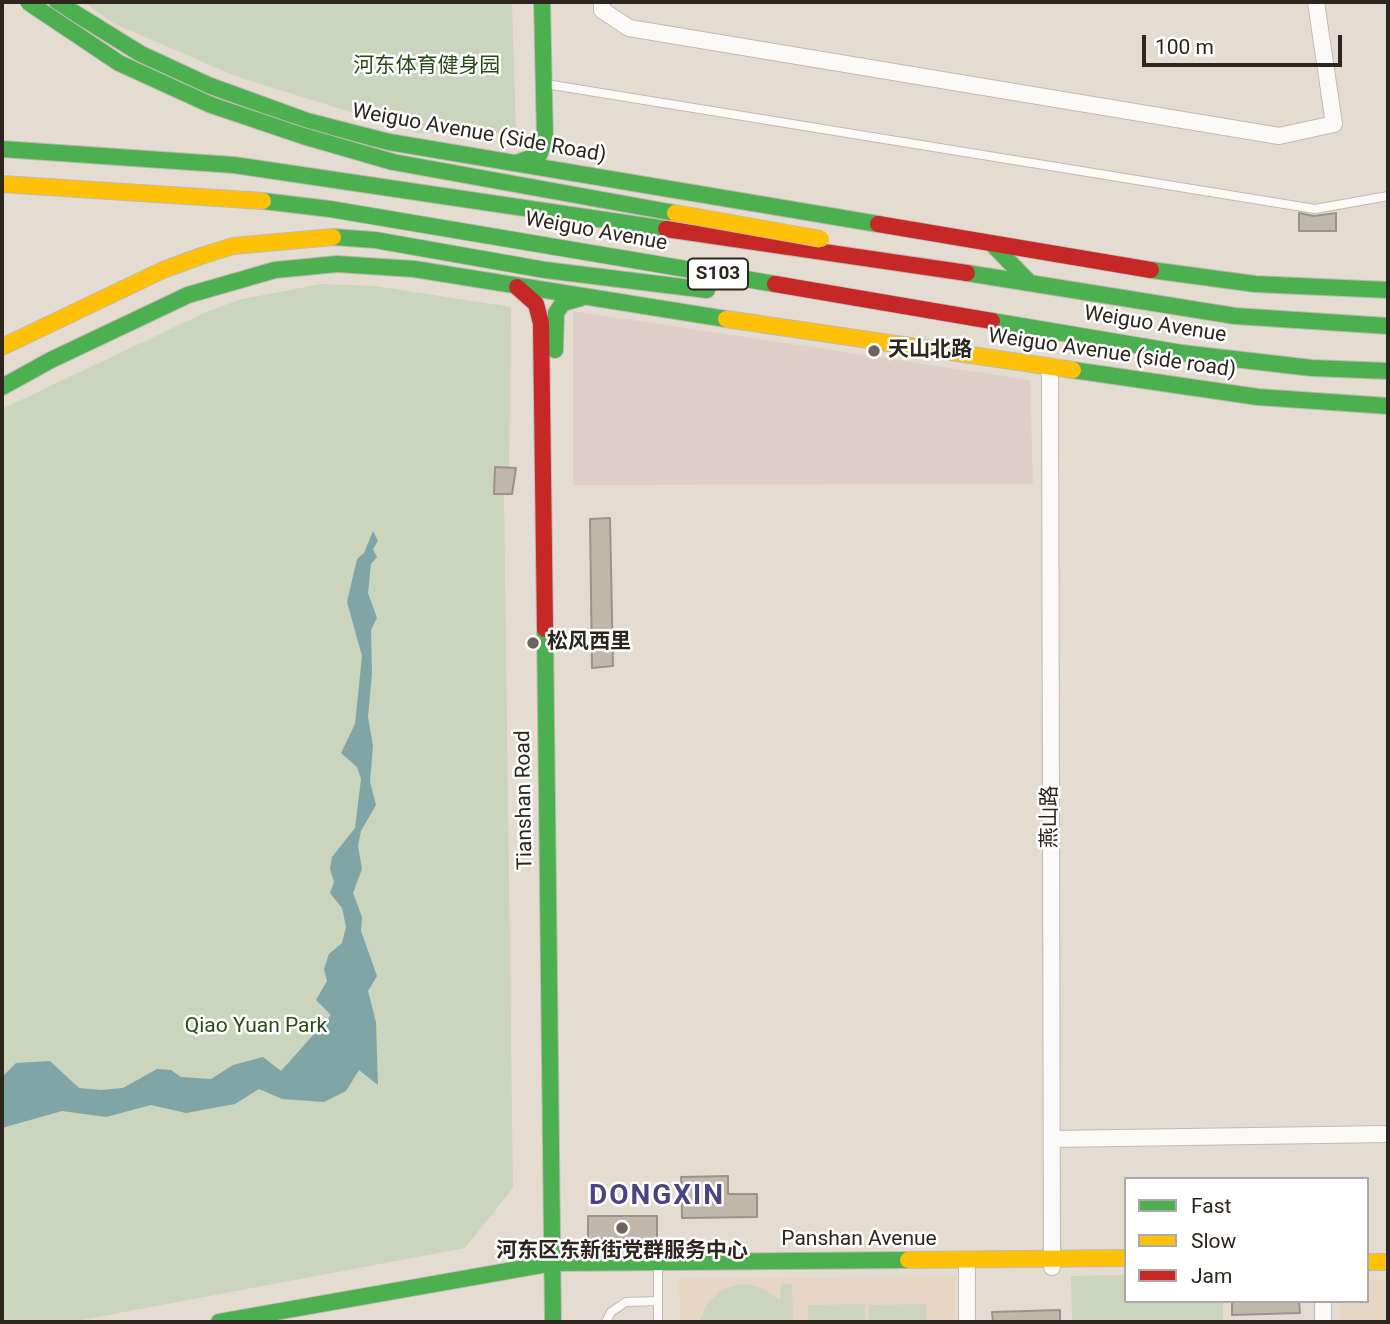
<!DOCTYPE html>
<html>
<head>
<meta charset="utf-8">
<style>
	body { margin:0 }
	#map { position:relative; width:1390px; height:1324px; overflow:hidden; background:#e5dcd1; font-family:Roboto,sans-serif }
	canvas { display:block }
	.frame { position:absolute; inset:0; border:4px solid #2c261e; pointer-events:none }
	.legend { position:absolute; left:1124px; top:1177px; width:245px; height:126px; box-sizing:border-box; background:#fff; border:2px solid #aba8a5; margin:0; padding:9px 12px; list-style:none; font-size:21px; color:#2c261e }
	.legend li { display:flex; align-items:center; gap:14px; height:35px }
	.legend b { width:35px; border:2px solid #aba8a5 }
	.scale { position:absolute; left:1142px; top:35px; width:200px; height:32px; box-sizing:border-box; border:4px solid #2c261e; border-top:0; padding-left:9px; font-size:21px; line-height:24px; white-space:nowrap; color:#2c261e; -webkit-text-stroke:5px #fff; paint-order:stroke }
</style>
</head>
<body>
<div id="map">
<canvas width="1390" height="1324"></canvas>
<div class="frame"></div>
<ul class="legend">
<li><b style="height:9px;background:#4caf50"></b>Fast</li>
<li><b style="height:9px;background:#ffc107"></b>Slow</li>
<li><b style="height:9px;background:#c62828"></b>Jam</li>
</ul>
<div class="scale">100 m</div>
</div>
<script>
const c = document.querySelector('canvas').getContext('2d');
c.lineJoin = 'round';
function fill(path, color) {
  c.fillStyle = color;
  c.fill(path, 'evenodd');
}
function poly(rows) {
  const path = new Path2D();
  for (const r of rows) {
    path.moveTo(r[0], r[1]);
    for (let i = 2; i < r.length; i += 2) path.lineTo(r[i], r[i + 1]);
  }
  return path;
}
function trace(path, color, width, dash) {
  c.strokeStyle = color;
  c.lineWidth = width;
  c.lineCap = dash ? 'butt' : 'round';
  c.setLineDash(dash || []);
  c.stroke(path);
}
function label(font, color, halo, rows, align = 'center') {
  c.font = font + ' Roboto,"Noto Sans SC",sans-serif';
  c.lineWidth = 5;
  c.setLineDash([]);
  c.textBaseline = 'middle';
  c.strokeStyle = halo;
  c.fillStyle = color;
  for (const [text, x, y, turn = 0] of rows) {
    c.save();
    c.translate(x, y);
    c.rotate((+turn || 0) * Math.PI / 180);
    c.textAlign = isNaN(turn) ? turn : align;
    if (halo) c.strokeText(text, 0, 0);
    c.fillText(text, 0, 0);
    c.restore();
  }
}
fill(poly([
	[573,311,1030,380,1033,484,573,485]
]), '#e0cec8');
fill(poly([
	[956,1277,956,1322,680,1322,679,1278],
	[1388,1279,1388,1322,1340,1322,1340,1301,1367,1301,1367,1280]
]), '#e6d6c3');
fill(poly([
	[84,2,512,2,516,133,418,133,235,76,113,23],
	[321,284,375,286,511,307,509,468,495,468,504,494,513,1188,465,1248,71,1322,2,1322,2,409,202,314,238,300],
	[1126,1275,1126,1301,1223,1301,1223,1322,1072,1322,1071,1276],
	[746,1284,762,1288,780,1300,781,1284,792,1284,793,1322,699,1322,707,1304,719,1292,732,1286],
	[865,1304,865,1322,808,1322,808,1305],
	[926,1304,926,1322,869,1322,869,1305]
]), '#cbd4bd');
fill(poly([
	[373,531,378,541,373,549,377,557,371,564,368,593,377,618,371,630,372,673,368,717,373,746,370,782,376,805,361,831,358,846,362,869,353,893,362,917,361,931,377,976,368,991,376,1022,378,1085,359,1070,346,1091,324,1102,282,1099,259,1089,235,1104,186,1113,151,1105,106,1117,62,1111,2,1128,2,1077,16,1063,50,1061,79,1088,101,1090,123,1088,157,1069,171,1070,181,1077,211,1079,233,1065,263,1057,281,1071,331,1015,316,1000,327,981,324,969,329,954,342,943,346,927,342,908,330,893,334,882,330,869,332,857,355,828,361,779,357,767,341,753,355,724,362,656,347,602,357,559,364,553]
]), '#80a5a6');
const building = poly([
	[1299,213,1314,216,1336,213,1336,231,1299,231,1299,213],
	[495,467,516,468,512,494,494,494,495,467],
	[610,518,613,666,592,668,590,519,610,518],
	[728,1176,728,1194,757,1194,757,1217,682,1218,681,1177,728,1176],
	[588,1216,657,1216,657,1239,588,1239,588,1216],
	[1232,1301,1299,1301,1300,1313,1232,1315,1232,1301],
	[1060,1310,1060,1322,993,1322,992,1312,1060,1310]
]);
fill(building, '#c1b7ab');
trace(building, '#9a938b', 2);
const lane = poly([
	[552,85,1315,209,1388,196],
	[606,1322,611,1312,626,1302,658,1301],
	[658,1322,658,1264]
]);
const street = poly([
	[602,2,602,10,629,28,1279,136,1334,124,1316,2],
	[1050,367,1052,1267],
	[1052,1139,1388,1134],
	[967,1261,967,1322],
	[1323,1301,1323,1322]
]);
const fast = poly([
	[57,2,141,54,208,85,307,121,389,142,878,224],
	[2,149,234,165,666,229],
	[516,163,539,155,545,141,542,2],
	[263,201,330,209,775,284],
	[333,237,375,240,545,270,707,290],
	[994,246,1029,282],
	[1151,270,1255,284,1388,290],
	[967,273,1235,316,1388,326],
	[992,321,1182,353,1312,368,1388,371],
	[555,350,556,313,563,303,581,298],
	[1073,370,1258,397,1388,406],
	[2,387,51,360,188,295,275,270,337,264,414,269,726,319],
	[545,629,553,1322],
	[219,1322,553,1263,908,1260]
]);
const slow = poly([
	[2,184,263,201],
	[726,319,1073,370],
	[2,347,163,270,201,256,233,246,333,237],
	[908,1260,1126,1258],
	[1367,1262,1388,1262]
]);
const jam = poly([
	[878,224,1151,270],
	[666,229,967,273],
	[775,284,992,321],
	[517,287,536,304,541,323,545,629]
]);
trace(lane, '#c1bab1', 10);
trace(street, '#c1bab1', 18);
trace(fast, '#c1bab1', 18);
trace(slow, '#c1bab1', 18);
trace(jam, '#c1bab1', 18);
trace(lane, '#fbfaf8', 8);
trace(street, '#fbfaf8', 16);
trace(fast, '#4caf50', 16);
trace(slow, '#ffc107', 16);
trace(jam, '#c62828', 16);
const fastBridge = poly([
	[28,2,119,63,211,105,303,136,393,162,675,213]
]);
const slowBridge = poly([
	[675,213,821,239]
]);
trace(fastBridge, '#c1bab1', 18, []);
trace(slowBridge, '#c1bab1', 18, []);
trace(fastBridge, '#4caf50', 16);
trace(slowBridge, '#ffc107', 16);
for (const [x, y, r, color] of [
	[874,351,7,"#6d665d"],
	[533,643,7,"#6d665d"],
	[622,1228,7,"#6d665d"]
]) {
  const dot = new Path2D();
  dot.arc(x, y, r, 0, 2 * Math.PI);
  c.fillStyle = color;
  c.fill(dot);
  trace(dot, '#fff', 2.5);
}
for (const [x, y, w] of [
	[718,274,60]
]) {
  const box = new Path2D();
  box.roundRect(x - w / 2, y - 15.5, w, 31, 5);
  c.fillStyle = '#fff';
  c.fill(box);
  trace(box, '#2c261e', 2);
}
label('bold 19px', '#2c261e', null, [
	["S103",718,274]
]);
label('21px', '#294c17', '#fff', [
	["河东体育健身园",427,67],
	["Qiao Yuan Park",256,1027]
]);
label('21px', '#2c261e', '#fff', [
	["Weiguo Avenue (Side Road)",479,134,10],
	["Weiguo Avenue",596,232,10],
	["Weiguo Avenue",1155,325,9],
	["Weiguo Avenue (side road)",1112,354,8],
	["Tianshan Road",525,800,-91],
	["燕山路",1051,817,-90],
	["Panshan Avenue",859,1240]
]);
label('bold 21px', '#2c261e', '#fff', [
	["天山北路",888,351],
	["松风西里",547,643],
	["河东区东新街党群服务中心",622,1252,"center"]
], 'left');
c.letterSpacing = '2px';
label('bold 28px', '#4a4481', '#fff', [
	["DONGXIN",657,1197]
]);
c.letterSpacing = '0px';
</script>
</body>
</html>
